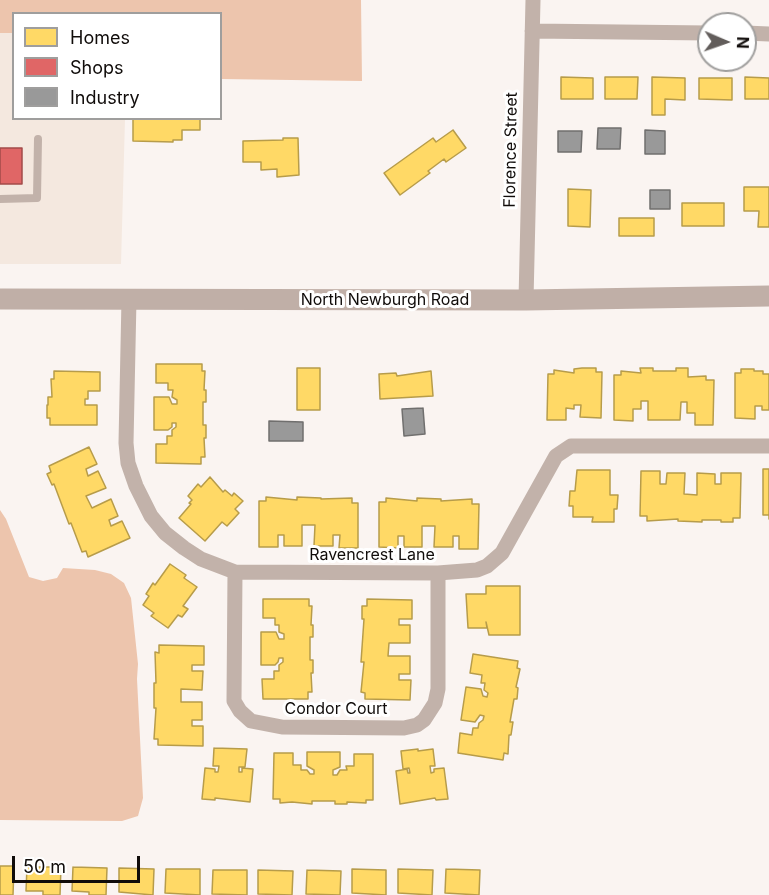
<!DOCTYPE html>
<html>
<head>
<meta charset="utf-8">
<style>
	body { margin:0 }
	#map { position:relative; width:769px; height:895px; overflow:hidden; background:#faf4f1; font-family:Inter,sans-serif }
	canvas { display:block }
	.legend { position:absolute; left:12px; top:12px; width:210px; height:108px; box-sizing:border-box; background:#fff; border:2px solid #9f9e9d; margin:0; padding:8px 10px; list-style:none; font-size:18px; color:#100c0a }
	.legend li { display:flex; align-items:center; gap:12px; height:30px }
	.legend b { width:30px; border:2px solid #9f9e9d }
	.north { position:absolute; left:697px; top:12px; width:60px; height:60px; box-sizing:border-box; background:#fff; border:2px solid #9f9e9d; border-radius:50%; rotate:92deg; font-size:16px; font-weight:700; line-height:24px; text-align:center; color:#100c0a }
	.north::after { content:''; display:block; margin:auto; width:21px; height:27px; background:#625d5b; clip-path:polygon(50% 0,100% 100%,50% 72%,0 100%) }
	.scale { position:absolute; left:12px; top:856px; width:128px; height:27px; box-sizing:border-box; border:3px solid #100c0a; border-top:0; padding-left:8px; font-size:18px; line-height:21px; white-space:nowrap; color:#100c0a; -webkit-text-stroke:4px #fff; paint-order:stroke }
</style>
</head>
<body>
<div id="map">
<canvas width="769" height="895"></canvas>
<ul class="legend">
<li><b style="height:16px;background:#ffd966"></b>Homes</li>
<li><b style="height:16px;background:#e06666"></b>Shops</li>
<li><b style="height:16px;background:#999"></b>Industry</li>
</ul>
<div class="north">N</div>
<div class="scale">50 m</div>
</div>
<script>
const c = document.querySelector('canvas').getContext('2d');
c.lineJoin = 'round';
function fill(path, color) {
  c.fillStyle = color;
  c.fill(path, 'evenodd');
}
function poly(rows) {
  const path = new Path2D();
  for (const r of rows) {
    path.moveTo(r[0], r[1]);
    for (let i = 2; i < r.length; i += 2) path.lineTo(r[i], r[i + 1]);
  }
  return path;
}
function trace(path, color, width, dash) {
  c.strokeStyle = color;
  c.lineWidth = width;
  c.lineCap = dash ? 'butt' : 'round';
  c.setLineDash(dash || []);
  c.stroke(path);
}
function label(font, color, halo, rows, align = 'center') {
  c.font = font + ' Inter,sans-serif';
  c.lineWidth = 6;
  c.setLineDash([]);
  c.textBaseline = 'middle';
  c.strokeStyle = halo;
  c.fillStyle = color;
  for (const [text, x, y, turn = 0] of rows) {
    c.save();
    c.translate(x, y);
    c.rotate((+turn || 0) * Math.PI / 180);
    c.textAlign = isNaN(turn) ? turn : align;
    if (halo) c.strokeText(text, 0, 0);
    c.fillText(text, 0, 0);
    c.restore();
  }
}
fill(poly([
	[0,33,13,33,14,118,125,119,121,264,0,264]
]), '#f4e8df');
fill(poly([
	[0,0,361,0,362,81,221,79,220,14,14,14,13,33,0,33],
	[0,510,6,519,29,577,43,581,57,578,63,568,95,570,111,574,124,583,131,598,138,664,137,679,143,798,138,816,122,821,0,820]
]), '#edc5ad');
const homes = poly([
	[561,77,593,78,593,99,561,99,561,77],
	[605,77,638,77,637,99,605,99,605,77],
	[652,77,685,78,685,100,665,99,665,115,652,115,652,77],
	[745,77,769,78,769,99,745,99,745,77],
	[699,78,732,78,732,100,699,99,699,78],
	[133,118,200,118,200,130,182,130,182,140,173,140,173,142,133,141,133,118],
	[453,130,466,148,446,162,444,159,428,171,430,173,400,195,384,173,433,138,436,142,453,130],
	[283,138,298,138,299,175,277,177,277,169,261,170,261,162,243,162,243,141,283,140,283,138],
	[744,187,769,187,769,227,758,227,759,211,744,211,744,187],
	[568,189,591,190,590,227,568,226,568,189],
	[682,203,724,203,724,226,682,226,682,203],
	[619,218,654,218,654,236,619,236,619,218],
	[156,364,202,364,202,371,205,371,204,390,206,390,206,402,203,402,203,425,206,425,206,438,204,438,205,457,201,457,201,464,156,463,156,444,167,444,167,436,172,436,172,430,176,427,176,423,172,423,172,427,168,430,154,430,154,397,169,397,172,404,177,404,177,400,172,397,173,390,168,390,168,383,156,383,156,364],
	[297,368,320,368,320,410,297,410,297,368],
	[582,368,596,368,596,372,602,372,601,418,580,417,581,405,574,405,574,409,566,408,566,420,547,420,548,374,554,374,554,370,574,373,574,369,582,368],
	[640,368,653,368,653,371,676,371,676,368,688,368,688,377,706,376,706,380,714,380,713,425,695,425,695,413,687,413,687,402,681,402,680,420,648,420,648,401,641,401,641,409,633,409,633,421,614,420,614,375,621,375,621,371,641,373,640,368],
	[741,369,754,369,754,371,763,371,763,374,769,374,769,410,762,410,762,406,755,406,755,419,735,418,735,373,741,373,741,369],
	[54,371,100,372,100,391,88,391,88,399,85,399,85,405,97,405,97,425,50,425,50,418,47,418,47,405,48,405,48,397,52,397,51,379,54,379,54,371],
	[431,371,433,396,380,399,379,374,396,373,397,376,431,371],
	[89,447,97,464,86,469,88,476,98,471,106,488,86,496,92,508,111,499,118,516,109,520,111,526,122,521,130,538,88,557,86,551,82,552,71,523,69,524,54,484,52,485,47,474,51,472,49,466,89,447],
	[763,469,769,469,769,519,769,515,763,515,763,469],
	[577,470,610,470,610,495,618,495,617,509,614,509,614,522,592,522,593,517,573,517,573,506,569,506,570,491,575,491,577,470],
	[641,471,660,471,660,484,666,484,667,473,685,473,684,494,697,495,697,473,715,474,715,484,721,484,721,473,741,473,740,518,733,518,733,522,721,522,721,520,702,520,702,522,678,521,678,519,647,521,647,516,640,516,641,471],
	[210,477,223,492,225,490,232,496,234,493,243,501,235,509,239,513,227,526,222,522,205,541,179,518,191,504,189,503,192,500,188,496,198,484,201,487,210,477],
	[266,497,297,500,297,497,321,498,321,499,352,498,352,503,358,503,358,548,339,548,340,535,333,535,333,546,314,546,315,525,302,525,302,546,284,546,284,535,278,535,278,547,259,547,259,501,266,501,266,497],
	[386,498,417,501,417,498,441,499,441,501,472,499,472,504,479,504,478,549,459,549,459,536,453,536,453,547,434,547,435,526,422,526,422,547,404,547,404,536,398,536,398,548,379,547,379,502,386,502,386,498],
	[170,564,186,575,184,578,197,587,183,606,188,609,182,617,178,615,168,628,151,616,154,613,143,605,149,596,146,594,153,583,155,585,170,564],
	[486,586,520,586,520,635,489,635,486,622,487,628,468,628,466,594,486,594,486,586],
	[263,599,309,599,309,606,312,606,311,625,313,625,313,637,310,637,310,660,313,660,313,673,311,673,312,692,308,692,308,699,263,699,262,679,274,679,274,671,279,671,279,665,283,662,283,658,279,658,278,662,275,665,261,665,261,632,276,632,279,639,284,639,284,634,279,632,279,625,275,625,275,618,263,618,263,599],
	[367,599,412,600,412,619,399,619,399,625,410,625,410,643,389,643,388,656,410,656,410,674,399,674,399,680,411,680,410,700,365,699,365,693,361,692,364,662,361,662,364,619,362,619,362,606,367,606,367,599],
	[159,645,204,646,204,665,192,665,192,671,203,671,202,690,181,689,181,702,202,702,202,720,192,720,192,726,203,726,203,746,158,745,158,739,154,739,156,708,154,708,154,683,156,683,155,652,159,653,159,645],
	[473,654,518,661,517,668,520,669,516,687,518,688,517,699,514,699,510,722,513,722,511,735,509,735,508,754,504,753,503,760,458,753,460,733,472,735,473,728,478,728,479,723,483,720,484,716,480,715,475,722,461,720,466,687,481,689,483,696,487,697,488,693,484,690,485,683,481,683,482,675,470,673,473,654],
	[214,748,247,749,245,767,239,767,239,772,242,772,242,768,253,769,250,802,215,798,215,800,202,799,205,768,215,769,215,772,218,772,219,766,213,766,214,748],
	[418,749,418,751,433,749,435,766,430,766,431,773,434,772,434,769,444,768,448,799,436,800,435,798,400,804,396,771,407,769,408,773,410,773,409,768,403,769,401,751,418,749],
	[307,752,340,752,340,767,333,770,333,775,337,775,340,770,347,770,346,766,354,766,354,754,373,754,373,800,366,800,366,803,347,802,347,804,335,804,335,801,312,801,312,804,292,802,280,803,280,799,273,799,274,753,293,753,293,765,301,765,301,770,307,770,310,774,314,774,314,770,307,766,307,752],
	[0,866,14,866,13,895,0,895,0,866],
	[27,867,61,867,60,895,43,895,43,891,26,891,27,867],
	[73,867,107,868,106,895,89,895,89,892,72,891,73,867],
	[119,868,154,869,153,895,119,892,119,868],
	[166,869,200,869,200,895,165,893,166,869],
	[352,869,386,870,386,895,352,893,352,869],
	[398,869,433,870,432,895,398,893,398,869],
	[446,869,480,870,479,895,445,893,446,869],
	[213,870,247,870,247,895,212,894,213,870],
	[258,870,293,871,292,895,258,894,258,870],
	[307,870,341,871,340,895,306,894,307,870]
]);
fill(homes, '#ffd966');
trace(homes, '#b79c4a', 1.5);
const shops = poly([
	[0,148,22,148,22,184,0,184,0,148]
]);
fill(shops, '#e06666');
trace(shops, '#a24b4a', 1.5);
const industry = poly([
	[598,128,621,128,620,149,597,149,598,128],
	[645,130,665,131,665,154,645,154,645,130],
	[558,131,582,131,581,152,558,152,558,131],
	[650,190,670,190,670,209,650,209,650,190],
	[423,408,425,434,404,436,402,409,423,408],
	[269,421,303,422,303,441,269,441,269,421]
]);
fill(industry, '#999');
trace(industry, '#706f6e', 1.5);
trace(poly([
	[0,199,37,198,38,139]
]), '#c2b2aa', 8);
trace(poly([
	[532,31,709,33],
	[745,33,769,34],
	[129,299,126,443,128,463,136,486,151,516,165,533,184,548,201,559,235,572,438,573,477,570,487,566,502,553,556,456,571,446,769,446],
	[526,300,533,0],
	[235,572,234,701,240,711,251,721,282,727,404,728,417,725,424,720,435,703,438,689,438,573]
]), '#c2b2aa', 15);
trace(poly([
	[0,299,526,300,769,296]
]), '#c0afa7', 21);
label('16px', '#100c0a', '#fff', [
	["Florence Street",511,150,-89],
	["North Newburgh Road",385,300],
	["Ravencrest Lane",372,555],
	["Condor Court",336,709]
]);
</script>
</body>
</html>
